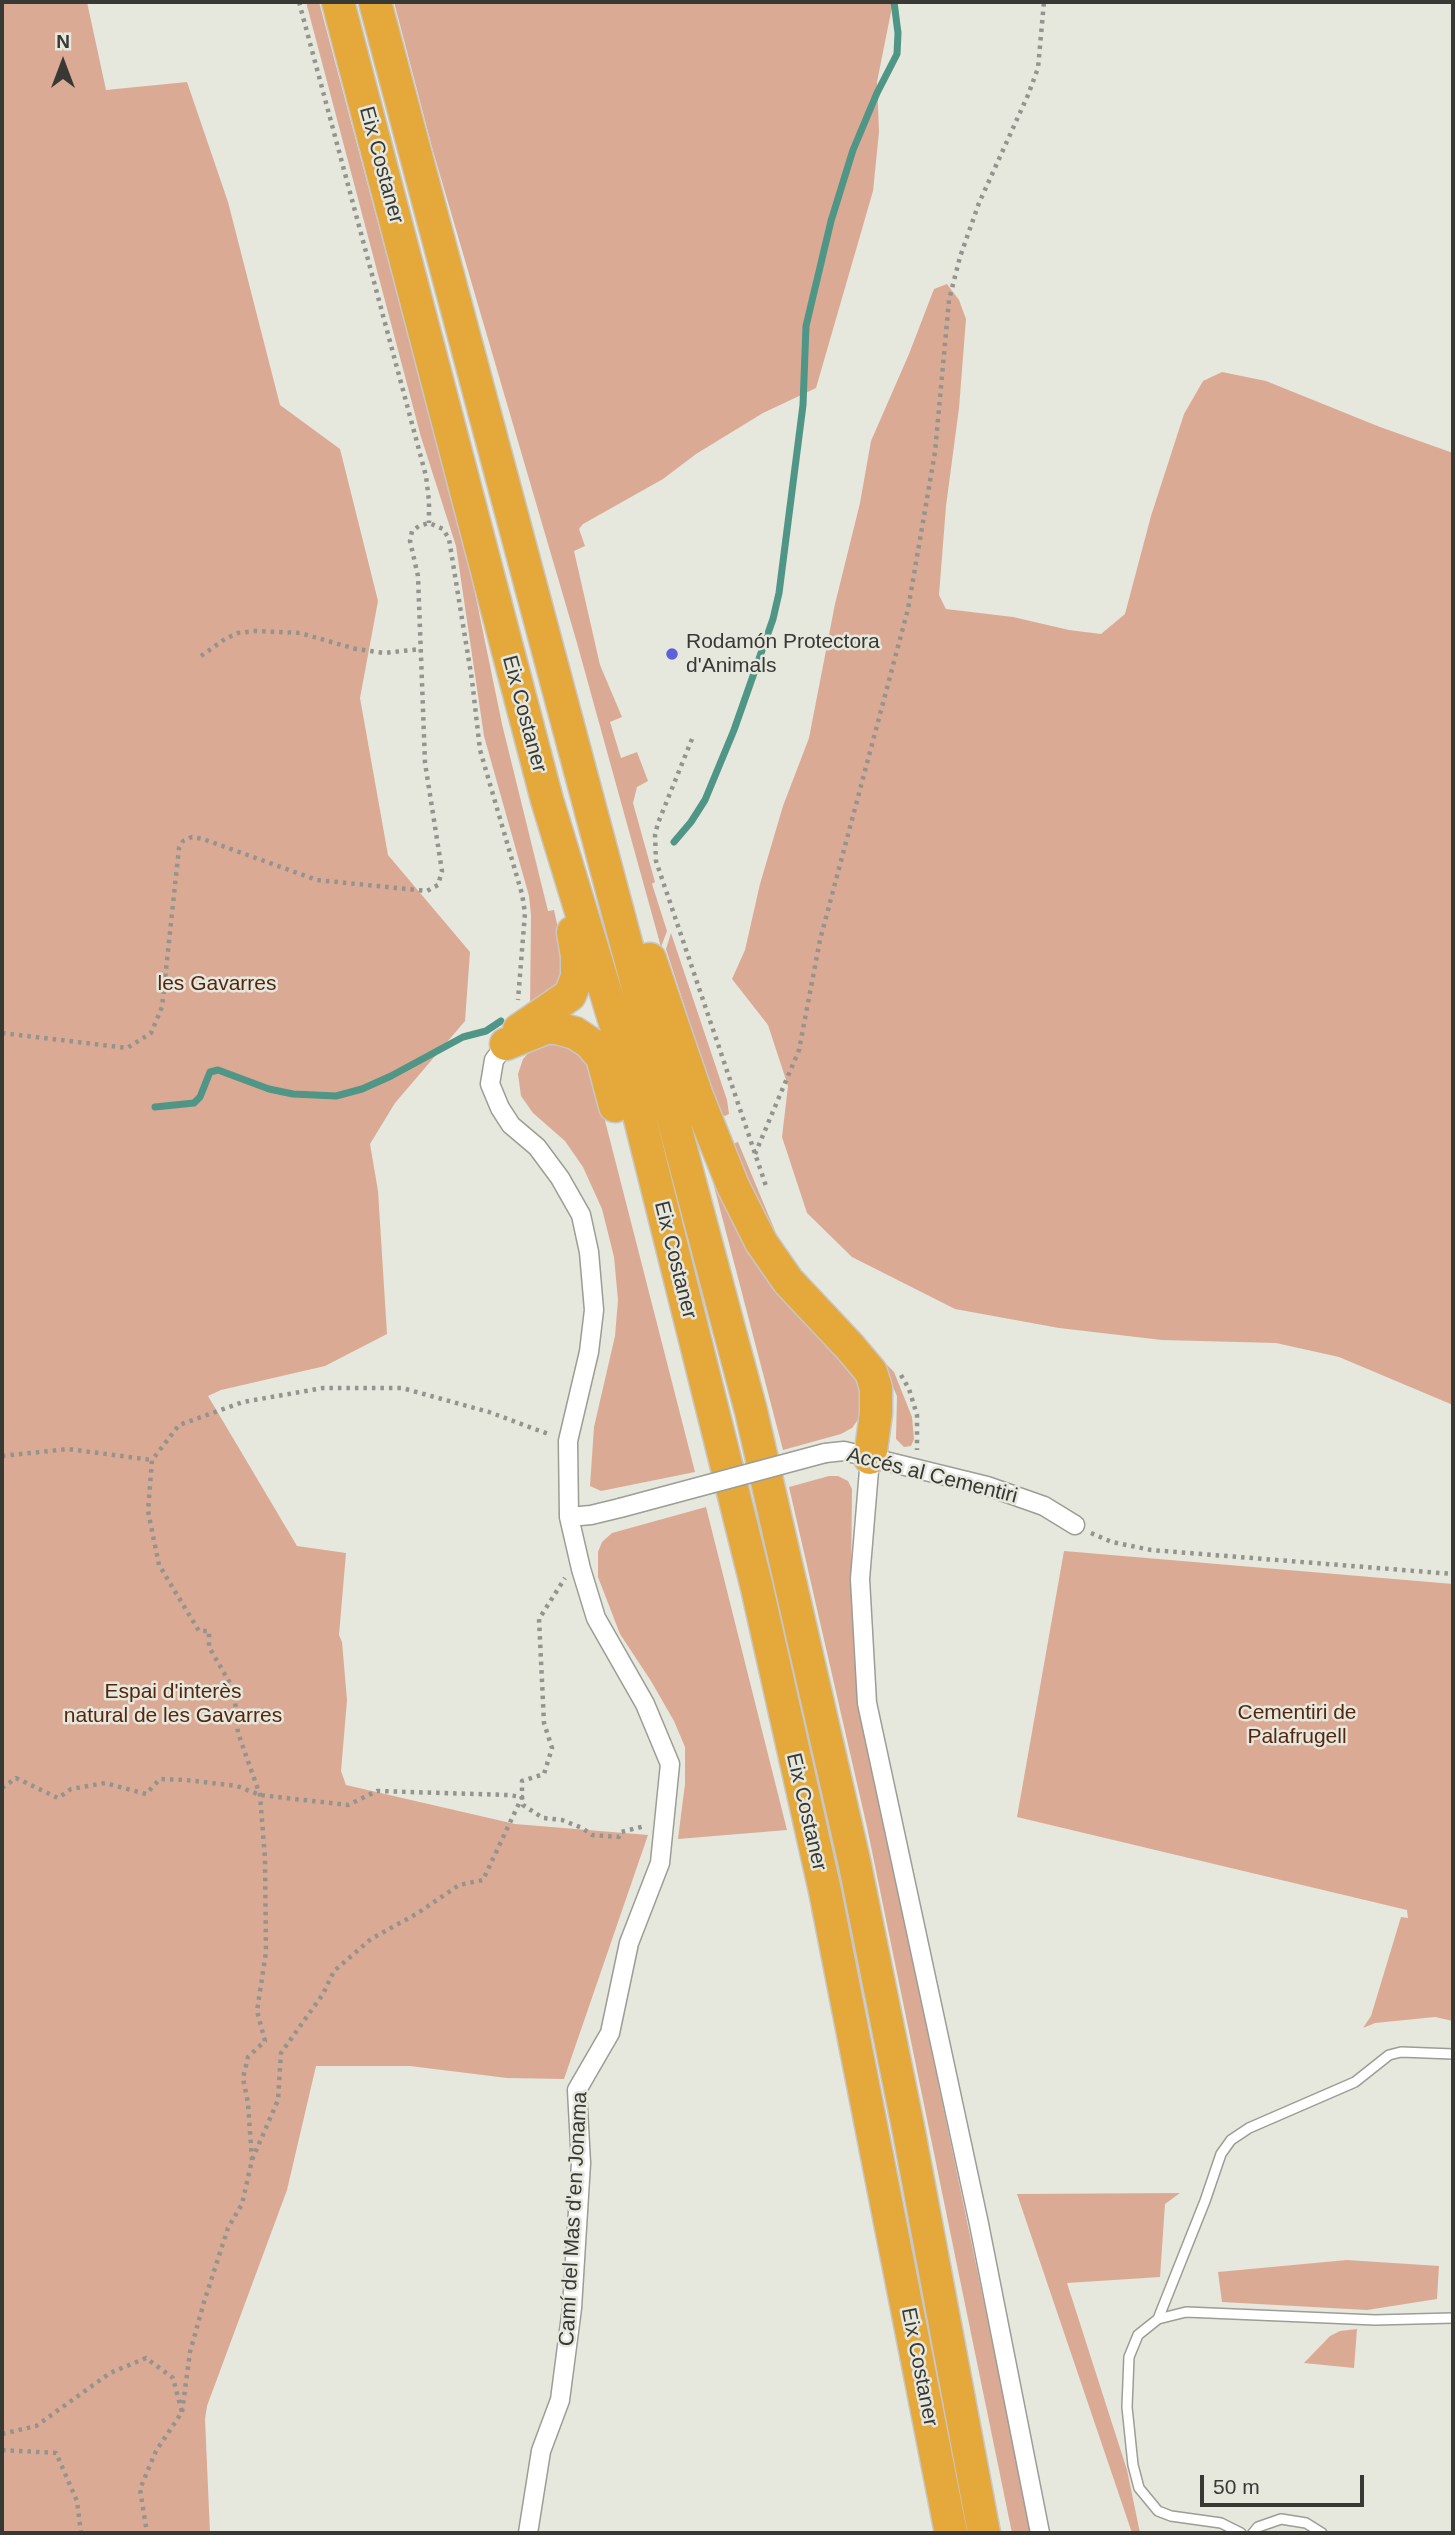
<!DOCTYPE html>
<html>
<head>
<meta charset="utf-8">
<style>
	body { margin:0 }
	#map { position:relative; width:1455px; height:2535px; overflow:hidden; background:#e6e7dd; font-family:Helvetica,sans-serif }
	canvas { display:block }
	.frame { position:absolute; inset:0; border:4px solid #383835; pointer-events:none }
	.north { position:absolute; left:28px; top:28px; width:70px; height:70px; -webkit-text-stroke:5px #e6e7dd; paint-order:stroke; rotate:0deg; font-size:19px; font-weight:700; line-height:28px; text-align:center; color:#383835 }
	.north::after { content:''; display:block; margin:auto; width:24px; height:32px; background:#383835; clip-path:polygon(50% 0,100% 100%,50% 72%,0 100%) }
	.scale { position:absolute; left:1200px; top:2475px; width:164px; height:32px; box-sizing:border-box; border:4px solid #383835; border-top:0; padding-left:9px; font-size:21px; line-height:24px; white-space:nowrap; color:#383835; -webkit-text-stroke:5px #e6e7dd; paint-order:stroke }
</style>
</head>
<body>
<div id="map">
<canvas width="1455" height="2535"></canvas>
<div class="frame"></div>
<div class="north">N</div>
<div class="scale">50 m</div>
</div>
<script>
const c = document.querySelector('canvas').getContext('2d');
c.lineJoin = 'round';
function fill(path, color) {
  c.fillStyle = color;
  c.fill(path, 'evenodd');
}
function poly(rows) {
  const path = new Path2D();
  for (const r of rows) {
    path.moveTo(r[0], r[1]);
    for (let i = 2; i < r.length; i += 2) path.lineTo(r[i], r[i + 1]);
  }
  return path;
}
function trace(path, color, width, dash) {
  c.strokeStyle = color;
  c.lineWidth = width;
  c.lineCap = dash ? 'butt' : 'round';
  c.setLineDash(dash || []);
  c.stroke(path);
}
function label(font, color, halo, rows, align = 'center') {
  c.font = font + ' Helvetica,sans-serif';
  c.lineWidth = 5;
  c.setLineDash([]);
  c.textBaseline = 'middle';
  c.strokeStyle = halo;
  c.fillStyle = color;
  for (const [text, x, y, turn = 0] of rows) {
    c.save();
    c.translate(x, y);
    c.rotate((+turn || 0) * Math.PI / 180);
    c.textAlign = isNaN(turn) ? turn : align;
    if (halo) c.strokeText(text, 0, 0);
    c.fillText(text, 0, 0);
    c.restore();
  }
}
fill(poly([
	[2,2,87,2,106,90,187,82,228,202,280,405,340,449,378,601,360,698,388,855,470,952,465,1021,395,1103,370,1144,378,1191,387,1334,325,1366,221,1390,208,1396,297,1546,346,1553,339,1635,342,1642,347,1700,341,1771,346,1785,515,1824,648,1835,564,2079,507,2078,410,2066,316,2066,287,2190,207,2406,205,2419,210,2533,2,2533],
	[306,2,319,2,469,564,502,724,548,911,554,910,562,946,565,980,530,1009,531,915,529,896,484,736,456,546,421,437],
	[394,2,893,2,877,82,879,132,873,191,816,388,763,413,696,454,663,479,583,524,579,529,585,546,574,551,600,665,622,717,610,722,621,758,637,752,648,781,637,787,633,803,655,882,652,884,667,931,661,947,577,643,433,151],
	[947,284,959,300,966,319,959,408,946,506,939,595,946,609,1013,617,1069,630,1101,634,1125,614,1151,516,1184,414,1203,381,1222,372,1266,381,1380,427,1453,453,1453,1405,1339,1357,1276,1343,1162,1340,1059,1328,955,1309,852,1257,807,1213,782,1137,788,1086,768,1025,732,979,745,950,760,884,783,806,809,738,835,604,860,503,871,441,909,354,934,289],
	[671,933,727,1100,729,1114,725,1116,721,1114,715,1101,666,949],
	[557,1042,572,1046,591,1066,695,1472,601,1491,590,1486,594,1427,615,1336,618,1300,614,1257,602,1209,583,1167,565,1141,533,1113,521,1096,518,1074,523,1059,531,1050],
	[689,1102,774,1285,796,1313,861,1380,862,1414,852,1428,841,1434,783,1450,714,1186],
	[738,1142,778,1238,789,1257,828,1305,894,1372,912,1417,914,1439,911,1446,904,1447,896,1439,897,1396,882,1363,808,1287,776,1243,734,1145,735,1143],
	[829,1476,838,1476,848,1481,852,1489,851,1581,855,1664,865,1732,1032,2533,1012,2533,867,1827,789,1487],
	[706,1507,787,1830,678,1839,685,1784,685,1747,674,1721,651,1681,620,1634,598,1577,598,1552,602,1542,612,1533],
	[1064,1551,1453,1584,1453,2021,1435,2017,1375,2023,1363,2028,1371,2016,1401,1917,1408,1918,1407,1910,1017,1817],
	[1180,2193,1165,2204,1160,2277,1067,2283,1127,2470,1140,2533,1132,2533,1017,2194],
	[1347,2260,1439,2266,1437,2299,1367,2310,1222,2302,1218,2272],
	[1357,2329,1354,2368,1304,2363,1330,2336,1340,2331]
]), '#dbaa95');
trace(poly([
	[674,842,691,822,705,800,734,730,773,619,779,593,803,405,806,326,831,221,853,150,877,93,897,54,898,33,894,2],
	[155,1107,194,1103,200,1097,210,1072,218,1070,269,1089,293,1094,336,1096,362,1089,391,1076,463,1037,486,1031,501,1021]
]), '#4f9687', 7);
const service = poly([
	[1158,2319,1205,2201,1221,2154,1231,2140,1249,2128,1355,2082,1389,2055,1401,2052,1453,2054],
	[1241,2533,1221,2523,1171,2516,1158,2511,1139,2488,1133,2465,1127,2407,1129,2357,1138,2335,1158,2319,1186,2312,1375,2320,1453,2318],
	[1253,2533,1258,2527,1281,2519,1306,2523,1322,2533]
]);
const minor = poly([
	[506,1044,494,1060,490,1084,500,1108,511,1125,537,1147,560,1178,581,1215,589,1252,594,1310,589,1352,568,1441,569,1517,591,1515,620,1508],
	[825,1453,844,1451,987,1486,1044,1506,1075,1525],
	[870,1458,860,1579,867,1703,979,2224,1040,2533],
	[528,2533,541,2451,560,2400,572,2308,581,2163,577,2090,610,2033,629,1943,660,1863,670,1764,645,1704,596,1618,581,1569,569,1517]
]);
const motorway = poly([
	[338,2,547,800,620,1039,757,1588,825,1891,951,2533],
	[375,2,751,1411,855,1865,908,2127,984,2533],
	[650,959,697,1096,733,1186,761,1242,788,1281,850,1347,871,1372,876,1388,876,1413,870,1458],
	[519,1030,570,995,577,977,577,956,573,932],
	[506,1044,546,1028,557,1028,575,1033,590,1043,602,1057,615,1106]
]);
trace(service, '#9c9d94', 12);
trace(minor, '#9c9d94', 21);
trace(motorway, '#c7c7c6', 35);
trace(poly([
	[299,2,426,476,429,501,429,523],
	[201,656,225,639,238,633,255,631,300,633,356,649,384,653,421,649],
	[692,739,658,823,655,835,656,861,767,1189],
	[2,1033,127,1048,151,1033,162,1007,179,848,183,841,192,837,203,839,317,880,427,891,438,885,442,871,425,763,418,576,410,541,412,531,419,526,429,523,443,529,449,539,472,680,480,750,522,894,525,913,518,1000],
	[755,1154,799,1050,820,940,908,609,935,452,949,300,960,257,979,203,1028,95,1038,68,1044,2],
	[901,1375,909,1389,917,1415,917,1450],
	[2,1456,68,1449,152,1460],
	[1091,1533,1112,1542,1151,1550,1453,1574],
	[2,1788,16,1778,58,1798,71,1789,105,1783,146,1794,160,1779,186,1780,237,1786,260,1795,348,1805,377,1791,508,1795,522,1797,523,1805,543,1818,562,1820,582,1828,592,1835,619,1837,621,1832,645,1826],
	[252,2160,248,2103,243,2078,248,2057,265,2041,257,2011,266,1952,265,1858,260,1795,238,1733,234,1690,209,1647,209,1631,199,1631,159,1565,148,1511,152,1460,179,1425,243,1402,323,1388,402,1388,489,1412,551,1435],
	[182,2412,190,2352,204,2302,228,2228,242,2204,252,2160,278,2100,281,2053,323,1994,334,1971,371,1939,418,1913,459,1885,483,1880,522,1797,522,1781,544,1774,552,1748,544,1723,539,1619,565,1578],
	[2,2434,36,2426,110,2373,146,2358,173,2378,182,2412,156,2451,140,2489,147,2533],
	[2,2450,56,2453,77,2501,81,2533]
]), '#94948e', 4.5, [3.5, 5]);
trace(service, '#fff', 9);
trace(minor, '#fff', 18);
trace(motorway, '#e5a83b', 32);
const minorBridge = poly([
	[620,1508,825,1453]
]);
trace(minorBridge, '#9c9d94', 21, []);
trace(minorBridge, '#fff', 18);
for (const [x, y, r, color] of [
	[672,654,7,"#5d60d8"]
]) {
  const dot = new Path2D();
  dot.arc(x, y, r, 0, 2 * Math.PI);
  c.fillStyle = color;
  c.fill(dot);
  trace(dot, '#e6e7dd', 2.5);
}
label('21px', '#383835', '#e6e7dd', [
	["Eix Costaner",381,165,75],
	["Eix Costaner",524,714,75],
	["Eix Costaner",675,1260,76],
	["Accés al Cementiri",932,1476,14],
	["Eix Costaner",806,1812,77],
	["Camí del Mas d'en Jonama",574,2219,-87],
	["Eix Costaner",919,2367,79]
]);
label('21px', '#383835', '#e6e7dd', [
	["Rodamón Protectora",686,642],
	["d'Animals",686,666]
], 'left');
label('21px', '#55260e', '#e6e7dd', [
	["les Gavarres",217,984],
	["Espai d'interès",173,1692],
	["natural de les Gavarres",173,1716],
	["Cementiri de",1297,1713],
	["Palafrugell",1297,1737]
]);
</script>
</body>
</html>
